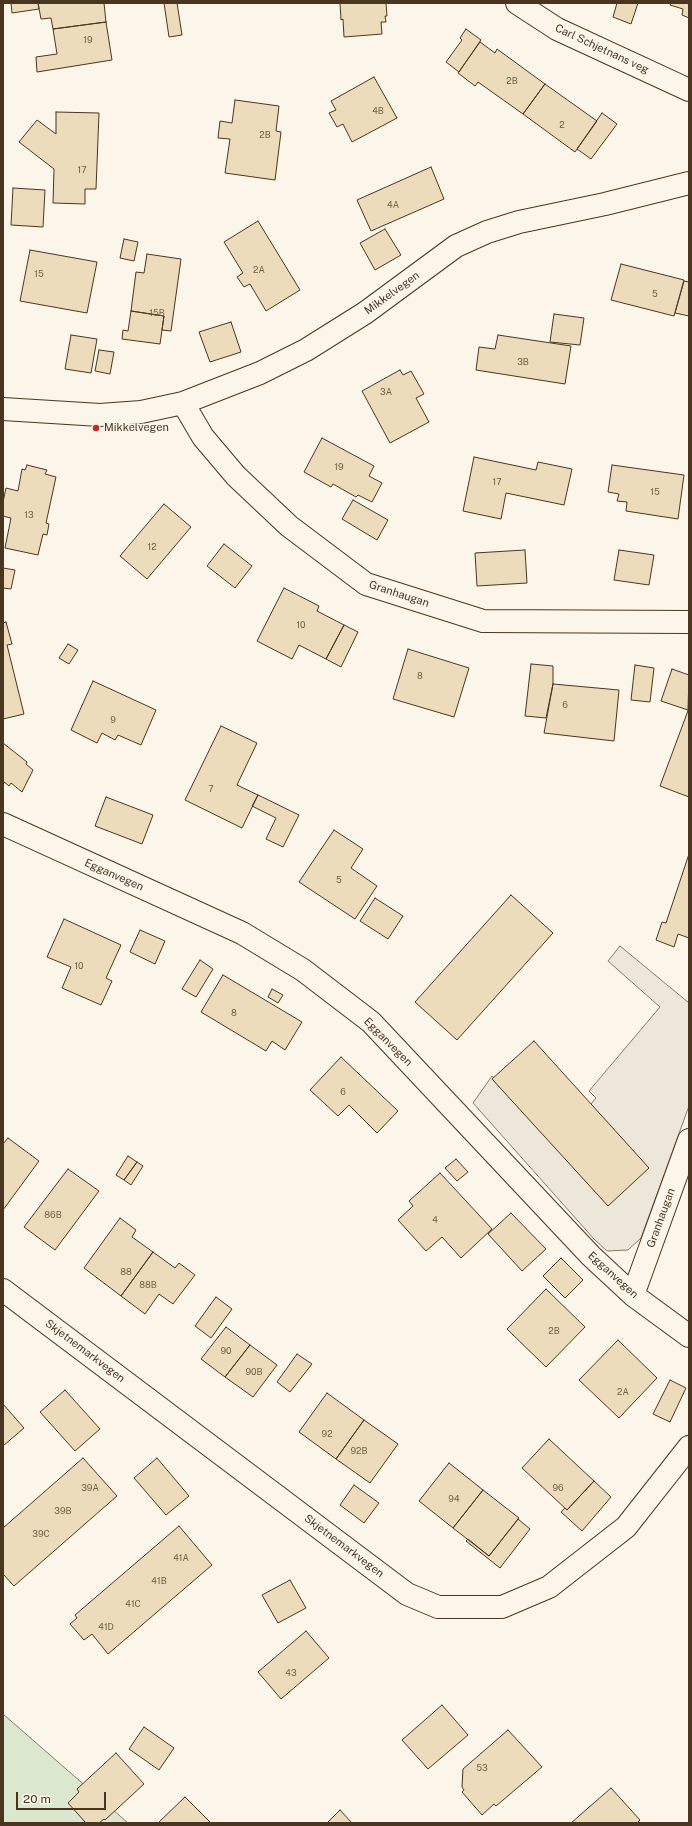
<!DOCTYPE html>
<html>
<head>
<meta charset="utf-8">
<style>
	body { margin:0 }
	#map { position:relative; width:692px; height:1826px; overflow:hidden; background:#fbf6e9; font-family:"Public Sans",sans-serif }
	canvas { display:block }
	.frame { position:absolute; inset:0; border:4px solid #4a3520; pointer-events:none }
	.scale { position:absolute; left:16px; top:1792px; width:90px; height:18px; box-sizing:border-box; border:2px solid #4a3520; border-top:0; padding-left:5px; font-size:12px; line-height:14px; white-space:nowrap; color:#4a3520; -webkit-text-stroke:3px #fbf6e9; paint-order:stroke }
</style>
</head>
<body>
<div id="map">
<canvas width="692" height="1826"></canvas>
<div class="frame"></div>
<div class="scale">20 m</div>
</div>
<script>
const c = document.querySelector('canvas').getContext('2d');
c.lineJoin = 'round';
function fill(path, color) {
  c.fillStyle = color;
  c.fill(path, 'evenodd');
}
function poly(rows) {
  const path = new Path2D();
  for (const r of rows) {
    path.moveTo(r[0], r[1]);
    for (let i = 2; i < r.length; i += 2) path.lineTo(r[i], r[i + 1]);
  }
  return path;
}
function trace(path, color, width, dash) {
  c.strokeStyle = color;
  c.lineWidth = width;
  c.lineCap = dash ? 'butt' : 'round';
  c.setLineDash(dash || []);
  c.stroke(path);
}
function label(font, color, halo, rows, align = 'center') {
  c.font = font + ' "Public Sans",sans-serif';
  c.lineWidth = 3;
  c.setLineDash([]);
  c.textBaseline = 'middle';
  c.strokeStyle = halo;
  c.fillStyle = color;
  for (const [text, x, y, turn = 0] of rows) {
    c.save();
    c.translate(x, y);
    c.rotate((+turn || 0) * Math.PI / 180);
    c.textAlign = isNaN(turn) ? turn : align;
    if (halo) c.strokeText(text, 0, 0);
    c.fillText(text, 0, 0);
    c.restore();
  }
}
const green = poly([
	[3,1714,128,1823,3,1823,3,1714]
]);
fill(green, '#dce7d0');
trace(green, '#887966', 1);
const parking = poly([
	[620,946,689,1003,689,1106,641,1238,628,1250,607,1251,594,1239,473,1103,492,1076,563,1137,596,1098,589,1091,660,1007,608,961,620,946]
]);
fill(parking, '#ede7d9');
trace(parking, '#887966', 1);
const building = poly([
	[11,3,38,3,39,9,12,13,11,3],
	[38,3,104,3,106,22,53,29,51,18,41,19,38,3],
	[164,3,177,3,182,35,169,37,164,3],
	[340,3,386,3,387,16,385,16,386,22,381,22,382,34,344,37,343,19,341,20,340,3],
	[617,3,638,3,631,24,613,17,617,3],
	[671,3,689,3,689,18,682,15,683,9,670,5,671,3],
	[106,22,112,60,37,72,36,57,57,54,53,29,106,22],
	[466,29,481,40,459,72,446,62,462,40,460,38,466,29],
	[480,42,495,53,497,49,545,84,523,114,478,82,475,86,458,73,480,42],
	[374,77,397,118,352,142,343,124,337,127,329,113,336,110,331,101,374,77],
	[545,84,597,121,575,152,523,114,545,84],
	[235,100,279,106,276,131,281,132,275,180,225,173,230,139,218,138,220,121,232,123,235,100],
	[56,112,99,113,96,189,85,189,85,204,53,203,54,169,19,142,37,120,56,134,56,112],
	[602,113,617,124,591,159,577,149,602,113],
	[431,167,444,199,371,231,357,200,431,167],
	[13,188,45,190,43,227,11,225,13,188],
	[258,221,300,290,266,311,250,284,244,287,237,277,243,273,224,242,258,221],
	[385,229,401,255,375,270,360,243,385,229],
	[124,239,138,242,134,261,120,258,124,239],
	[30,250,97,262,87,313,20,301,30,250],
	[147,254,181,259,171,331,162,330,164,316,131,311,136,272,144,273,147,254],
	[621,264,684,280,674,316,611,300,621,264],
	[684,281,689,282,689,316,675,313,684,281],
	[131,311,164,316,160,344,122,339,123,330,128,331,131,311],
	[554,314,584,318,580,345,550,342,554,314],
	[231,322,241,352,210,362,199,332,231,322],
	[71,335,97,339,91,373,65,369,71,335],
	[498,335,571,346,565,384,476,370,479,347,495,349,498,335],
	[99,350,114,352,110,374,95,371,99,350],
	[400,370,403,375,411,371,424,394,416,398,429,422,390,443,362,391,400,370],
	[322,438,374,466,369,476,382,483,372,502,358,495,356,497,333,484,331,487,304,472,322,438],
	[474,457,536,470,538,462,572,469,564,505,506,493,501,519,463,511,474,457],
	[27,465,47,470,45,474,56,477,46,523,49,524,47,535,43,534,38,555,5,548,11,518,3,516,3,502,6,488,18,491,22,469,25,470,27,465],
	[612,465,684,475,678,519,626,511,627,502,617,501,619,494,608,492,612,465],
	[353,500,388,520,377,540,342,519,353,500],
	[164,504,191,527,147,579,120,556,164,504],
	[224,544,252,566,235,588,207,566,224,544],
	[525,550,527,583,477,586,475,553,525,550],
	[619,550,654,555,649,585,614,580,619,550],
	[3,568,15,570,11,589,3,588,3,568],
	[284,588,319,606,317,611,344,625,326,659,299,645,292,659,257,641,284,588],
	[6,622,12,644,7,645,24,714,3,719,3,623,6,622],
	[344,625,358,632,341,667,326,659,344,625],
	[68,644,78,650,69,664,59,658,68,644],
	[408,649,469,668,454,717,393,699,408,649],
	[531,664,553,666,553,684,546,718,525,716,531,664],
	[635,665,654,668,650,702,631,700,635,665],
	[672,669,689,675,688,710,661,701,672,669],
	[93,681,156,710,141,745,118,735,115,740,102,733,97,743,71,730,93,681],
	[553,684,619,690,614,741,544,733,553,684],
	[689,708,689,797,660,786,689,708],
	[221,726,257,743,237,785,258,795,242,828,185,800,221,726],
	[3,743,27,762,26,764,33,770,22,792,11,783,9,786,3,781,3,743],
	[258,795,299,815,283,847,266,839,276,818,252,806,258,795],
	[106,797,153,815,142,844,95,826,106,797],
	[334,830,363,849,351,868,377,886,355,919,299,882,334,830],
	[689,854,689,938,678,934,674,947,656,940,662,922,666,923,689,854],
	[511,895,553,933,457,1040,415,1002,511,895],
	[375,898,403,916,388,939,360,921,375,898],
	[64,919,121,945,106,978,112,981,101,1005,62,988,71,967,47,957,64,919],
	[140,930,165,941,155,964,130,952,140,930],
	[200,960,213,969,196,997,182,989,200,960],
	[223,975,302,1022,285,1050,272,1041,266,1051,201,1012,223,975],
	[272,989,283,995,278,1003,268,997,272,989],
	[534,1041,649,1168,608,1206,492,1079,534,1041],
	[341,1057,398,1111,377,1133,349,1105,338,1116,310,1090,341,1057],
	[8,1138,39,1161,3,1210,3,1144,8,1138],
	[128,1156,137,1162,124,1180,116,1175,128,1156],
	[456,1159,468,1172,457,1181,445,1168,456,1159],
	[137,1162,143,1166,131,1185,124,1180,137,1162],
	[68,1169,99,1191,55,1250,24,1227,68,1169],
	[440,1173,492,1229,461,1258,442,1237,426,1251,398,1220,413,1206,409,1201,440,1173],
	[511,1213,546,1249,522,1271,488,1234,511,1213],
	[120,1218,136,1230,132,1237,153,1252,121,1296,84,1268,120,1218],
	[153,1252,175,1268,179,1263,195,1275,173,1304,159,1294,145,1314,121,1296,153,1252],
	[561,1258,583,1280,565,1298,543,1276,561,1258],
	[546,1289,585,1327,546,1367,507,1329,546,1289],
	[216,1297,232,1309,211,1338,195,1326,216,1297],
	[226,1327,250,1345,225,1377,201,1359,226,1327],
	[618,1340,657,1378,619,1418,579,1380,618,1340],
	[250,1345,277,1365,253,1397,225,1377,250,1345],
	[297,1354,312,1364,290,1392,277,1382,297,1354],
	[670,1380,686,1388,670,1422,653,1414,670,1380],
	[65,1390,100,1429,75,1451,40,1412,65,1390],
	[327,1393,364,1420,336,1459,299,1432,327,1393],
	[3,1404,24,1428,3,1446,3,1404],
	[364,1420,398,1444,370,1483,336,1459,364,1420],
	[549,1439,594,1481,567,1510,522,1468,549,1439],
	[83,1458,117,1496,14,1586,3,1574,3,1528,83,1458],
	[157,1458,189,1496,166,1515,134,1478,157,1458],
	[449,1463,483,1490,453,1528,419,1501,449,1463],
	[594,1481,611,1497,582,1531,561,1512,565,1508,567,1510,594,1481],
	[354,1485,379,1503,364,1523,340,1505,354,1485],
	[483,1490,519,1518,489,1556,453,1528,483,1490],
	[518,1519,530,1529,500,1568,466,1541,468,1539,489,1556,518,1519],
	[179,1526,212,1565,108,1654,92,1634,84,1640,70,1624,77,1618,75,1615,179,1526],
	[290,1580,306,1608,278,1623,262,1595,290,1580],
	[306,1631,329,1658,281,1699,258,1672,306,1631],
	[442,1705,468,1735,428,1769,402,1740,442,1705],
	[144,1727,174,1748,159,1770,129,1749,144,1727],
	[508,1730,542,1767,496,1806,494,1804,482,1815,462,1792,464,1790,462,1787,463,1769,508,1730],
	[116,1753,144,1784,105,1820,104,1819,99,1823,86,1823,68,1803,79,1792,77,1789,116,1753],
	[611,1788,640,1820,637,1823,571,1823,611,1788],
	[185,1797,211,1823,158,1823,185,1797],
	[340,1810,352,1823,327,1823,340,1810]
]);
fill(building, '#ecdcbc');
trace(building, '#4a3520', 1);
const street = poly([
	[517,3,557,29,689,90],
	[183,403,203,437,236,476,289,526,366,584,483,621,689,622],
	[3,409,100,415,141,412,183,403,260,373,306,350,365,313,456,246,487,232,519,222,605,204,689,183],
	[3,824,242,933,303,970,371,1022,591,1256,633,1295,689,1336],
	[3,1290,407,1594,438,1607,502,1607,549,1587,626,1527,689,1447],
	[633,1295,689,1140]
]);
trace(street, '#4a3520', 24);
trace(street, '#fbf6e9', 22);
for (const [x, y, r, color] of [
	[96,428,4,"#c62828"]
]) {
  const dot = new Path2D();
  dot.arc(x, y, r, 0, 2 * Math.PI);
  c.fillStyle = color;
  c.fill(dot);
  trace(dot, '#fbf6e9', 1.5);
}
label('9px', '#725f47', null, [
	["19",88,40],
	["2B",512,81],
	["4B",378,111],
	["2",562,125],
	["2B",265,135],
	["17",82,170],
	["4A",393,205],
	["2A",259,270],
	["15",39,274],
	["5",655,294],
	["15B",157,313],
	["3B",523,362],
	["3A",386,392],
	["19",339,467],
	["17",497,482],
	["15",655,492],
	["13",29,515],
	["12",152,547],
	["10",301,625],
	["8",420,676],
	["6",565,705],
	["9",113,720],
	["7",211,789],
	["5",339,880],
	["10",79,966],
	["8",234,1013],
	["6",343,1092],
	["86B",53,1215],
	["4",435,1220],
	["88",126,1272],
	["88B",148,1285],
	["2B",554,1331],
	["90",226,1351],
	["90B",254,1372],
	["2A",623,1392],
	["92",327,1434],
	["92B",359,1451],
	["39A",90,1488],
	["96",558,1488],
	["94",454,1499],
	["39B",63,1511],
	["39C",41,1534],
	["41A",181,1558],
	["41B",159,1581],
	["41C",133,1604],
	["41D",106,1627],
	["43",291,1673],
	["53",482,1768]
]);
label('11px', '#4a3520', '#fbf6e9', [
	["Carl Schjetnans veg",602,49,25],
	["Mikkelvegen",392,293,-36],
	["Granhaugan",399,594,18],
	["Egganvegen",114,875,24],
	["Egganvegen",388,1042,45],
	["Granhaugan",661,1218,-70],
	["Egganvegen",613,1275,42],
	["Skjetnemarkvegen",85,1351,37],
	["Skjetnemarkvegen",344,1546,37]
]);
label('11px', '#4a3520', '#fbf6e9', [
	["Mikkelvegen",104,428]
], 'left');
</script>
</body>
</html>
